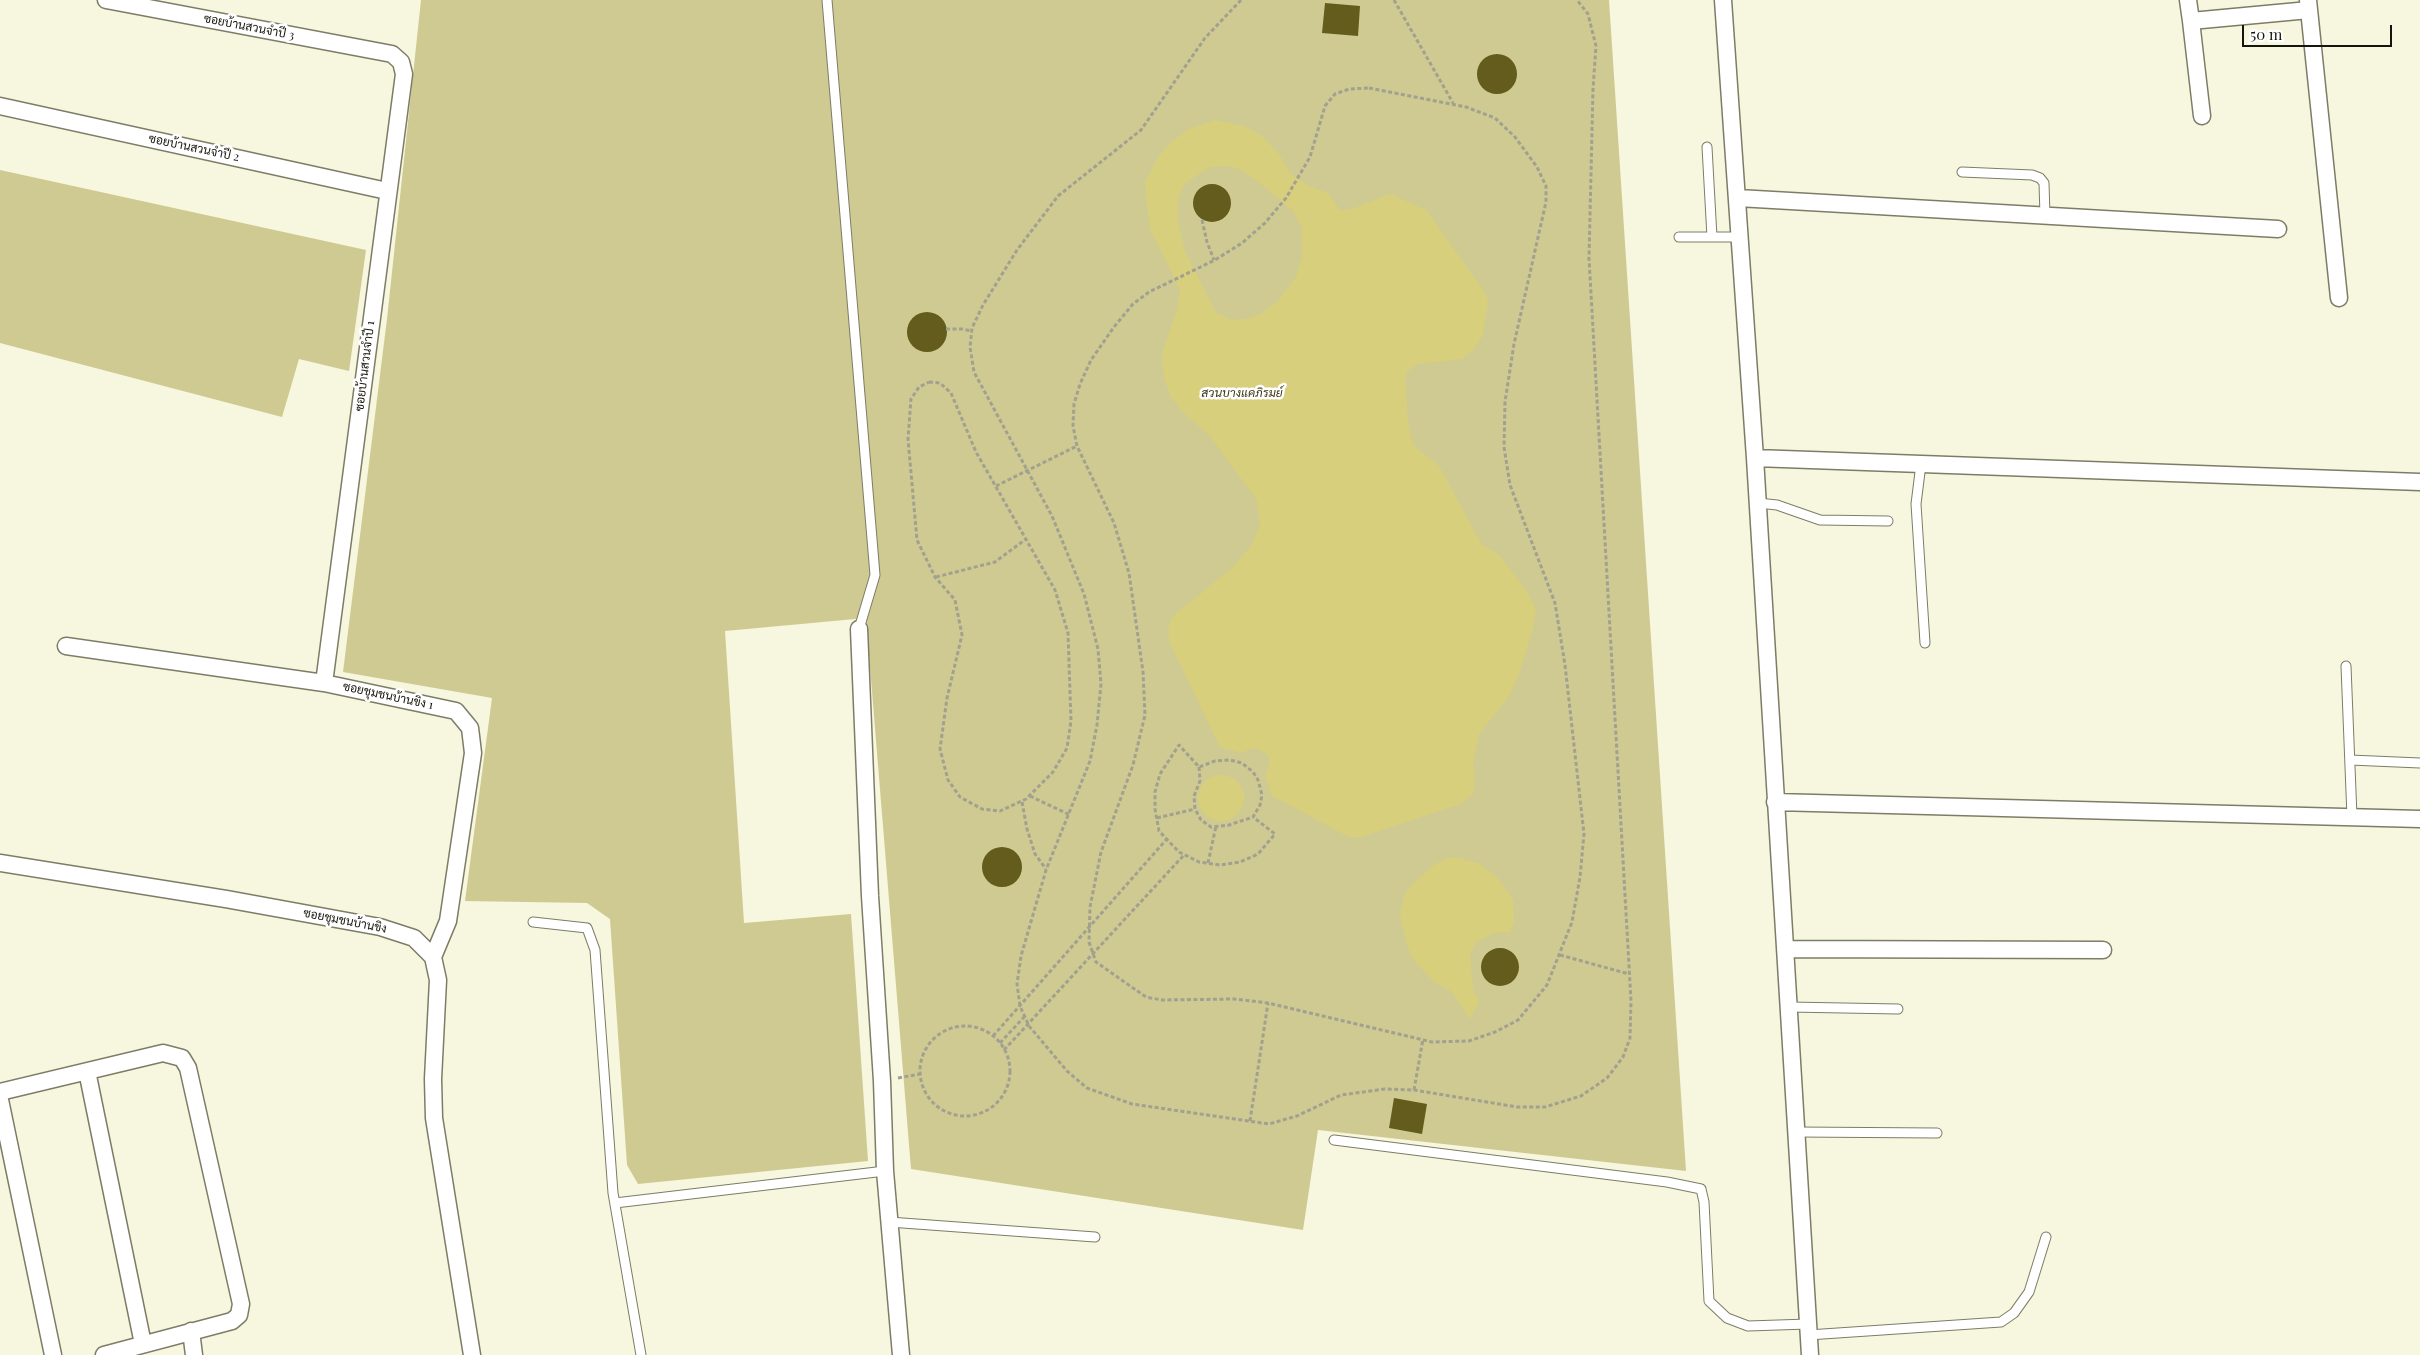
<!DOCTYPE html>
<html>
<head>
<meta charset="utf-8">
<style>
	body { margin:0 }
	#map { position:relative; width:2420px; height:1355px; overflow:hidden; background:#f7f6de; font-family:"Playfair Display",serif }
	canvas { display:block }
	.scale { position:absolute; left:2242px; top:25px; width:150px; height:22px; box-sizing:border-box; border:2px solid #16150d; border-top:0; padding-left:6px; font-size:15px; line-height:18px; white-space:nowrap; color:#16150d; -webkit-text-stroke:4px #fff; paint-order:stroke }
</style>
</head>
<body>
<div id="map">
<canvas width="2420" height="1355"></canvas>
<div class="scale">50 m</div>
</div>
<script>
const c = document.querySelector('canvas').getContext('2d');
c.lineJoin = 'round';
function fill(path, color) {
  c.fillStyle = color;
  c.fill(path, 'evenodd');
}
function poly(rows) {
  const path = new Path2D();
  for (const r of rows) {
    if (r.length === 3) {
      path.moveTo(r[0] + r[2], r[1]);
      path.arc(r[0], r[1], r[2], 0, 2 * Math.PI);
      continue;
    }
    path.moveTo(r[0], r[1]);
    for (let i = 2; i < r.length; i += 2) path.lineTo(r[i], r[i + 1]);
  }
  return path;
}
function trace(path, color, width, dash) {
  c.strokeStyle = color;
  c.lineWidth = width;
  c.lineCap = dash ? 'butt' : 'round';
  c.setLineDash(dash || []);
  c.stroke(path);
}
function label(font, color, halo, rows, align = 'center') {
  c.font = font + ' "Playfair Display",Sarabun,serif';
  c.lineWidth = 5;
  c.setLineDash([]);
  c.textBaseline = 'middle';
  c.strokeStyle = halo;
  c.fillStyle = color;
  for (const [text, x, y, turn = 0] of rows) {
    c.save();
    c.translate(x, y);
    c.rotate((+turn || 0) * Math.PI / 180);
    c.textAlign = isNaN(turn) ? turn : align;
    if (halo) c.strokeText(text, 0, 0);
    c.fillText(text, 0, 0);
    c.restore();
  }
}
fill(poly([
	[421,0,1609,0,1686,1171,1318,1130,1303,1230,911,1169,866,618,725,631,744,923,851,914,868,1161,638,1184,627,1165,610,919,587,903,465,901,492,698,343,672,387,319],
	[0,170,366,250,349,371,299,359,282,417,0,343]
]), '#cfca91');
fill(poly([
	[1215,120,1246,127,1262,136,1279,154,1291,174,1311,187,1328,193,1340,210,1352,209,1390,194,1426,210,1484,291,1488,301,1483,335,1473,351,1462,359,1417,364,1408,371,1405,378,1408,423,1413,445,1439,466,1482,545,1499,555,1526,590,1536,610,1533,628,1517,680,1507,699,1479,734,1473,763,1475,783,1474,793,1461,804,1360,837,1349,837,1271,795,1265,773,1269,767,1269,757,1262,751,1253,748,1242,753,1220,747,1170,643,1168,629,1172,617,1232,568,1251,546,1260,525,1257,500,1209,435,1182,411,1171,397,1164,378,1162,353,1178,308,1180,289,1150,229,1145,183,1158,157,1172,141,1189,129],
	[1227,166,1241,170,1261,184,1293,211,1302,228,1302,256,1296,277,1277,302,1259,315,1246,319,1232,320,1216,313,1185,252,1178,222,1178,198,1185,183,1210,167],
	[1221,798,23],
	[1452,857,1478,863,1497,877,1513,900,1514,922,1510,932,1494,933,1476,942,1470,955,1473,989,1479,1002,1470,1019,1452,992,1434,982,1412,958,1406,942,1400,913,1405,893,1419,878,1435,864]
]), '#d7cf7c');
fill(poly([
	[1325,3,1360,6,1358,36,1322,33],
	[1497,74,20],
	[1212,203,19],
	[927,332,20],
	[1002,867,20],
	[1500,967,19],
	[1394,1098,1427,1104,1422,1134,1389,1128]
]), '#635c1c');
const lane = poly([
	[827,0,875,575,859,629],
	[1707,147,1712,237],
	[1962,172,2032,175,2040,178,2044,183,2045,216],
	[1679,237,1741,237],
	[1921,464,1916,504,1925,643],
	[1758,503,1777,505,1820,520,1888,521],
	[2346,666,2352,817],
	[2350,760,2420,763],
	[533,922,587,928,595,950,613,1193,641,1355],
	[1789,1007,1898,1009],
	[1796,1132,1937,1133],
	[1334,1140,1667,1182,1701,1189,1704,1202,1709,1301,1727,1318,1748,1326,1808,1324],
	[615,1203,885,1171],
	[889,1222,1095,1237],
	[1808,1335,2001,1322,2014,1313,2029,1292,2046,1237]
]);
const street = poly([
	[106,0,392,54,401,62,404,74,324,683],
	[1723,0,1755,458,1810,1355],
	[2188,0,2191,21],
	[2308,0,2339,298],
	[0,106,387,191],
	[2202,116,2191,21,2309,10],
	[1738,198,2278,229],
	[1755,458,2420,482],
	[859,629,870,896,882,1081,885,1171,901,1355],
	[66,646,324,683,456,711,470,728,473,753,448,921,433,957],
	[1775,802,2420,819],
	[0,863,226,899,380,927,414,938,433,957,438,980,433,1079,434,1118,472,1355],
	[1785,949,2103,950],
	[87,1071,143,1344],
	[0,1092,163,1053,182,1058,188,1068,241,1304,239,1315,232,1321,104,1355],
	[0,1100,53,1355],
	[191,1331,194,1355]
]);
trace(lane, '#7e7c67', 11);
trace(street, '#7e7c67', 19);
trace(poly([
	[1241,0,1205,38,1141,130,1058,196,1017,250,983,305,972,328,970,347,974,372,1052,516,1084,594,1098,649,1101,684,1097,725,1090,761,1046,870,1021,956,1017,984,1020,1006,1029,1026,1067,1071,1087,1088,1132,1104,1269,1124,1297,1116,1341,1095,1385,1089,1414,1090,1517,1107,1545,1107,1581,1096,1607,1078,1623,1057,1630,1038,1631,1001,1589,258,1593,89,1596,46,1588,14,1577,0],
	[1394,0,1453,103],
	[1369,88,1466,107,1495,118,1515,137,1537,167,1546,186,1546,202,1514,344,1505,402,1504,447,1510,485,1555,603,1565,665,1584,834,1580,877,1572,922,1547,985,1518,1020,1495,1032,1469,1041,1432,1042,1268,1003,1234,999,1162,1000,1146,997,1096,962,1089,942,1090,907,1101,852,1133,765,1145,715,1143,672,1129,573,1114,523,1077,446,1073,426,1074,404,1080,384,1091,360,1114,327,1133,304,1149,292,1215,260,1242,243,1265,223,1286,198,1310,157,1325,106,1335,94,1349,89,1369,88],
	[1202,220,1207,242,1214,260],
	[946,329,962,329,972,331],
	[929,382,940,383,951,393,976,452,1055,590,1068,633,1071,721,1067,748,1053,772,1026,799,1000,811,982,809,960,797,948,780,940,749,947,698,962,635,955,600,935,577,917,540,908,439,911,399,919,387,929,382],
	[996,486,1077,446],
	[936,577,995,562,1026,539],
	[1199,767,1200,781,1194,796,1195,809,1201,820,1211,827,1229,825,1253,817,1260,805,1262,795,1258,780,1253,772,1242,763,1230,760,1215,761,1199,767,1179,745,1160,774,1155,792,1155,809,1159,831,1179,852,1199,862,1220,865,1240,862,1258,854,1275,834,1253,817],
	[1030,796,1070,815],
	[1022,802,1027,829,1035,854,1046,869],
	[1157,818,1195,809],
	[1208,863,1216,826],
	[1560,955,1629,974],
	[965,1071,45],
	[993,1036,1166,840],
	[1000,1043,1025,1016],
	[1004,1050,1184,855],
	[898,1078,920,1074],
	[1414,1090,1423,1039],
	[1250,1121,1268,1003]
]), '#a2a18f', 3, [4, 2.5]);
trace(lane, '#fff', 9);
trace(street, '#fff', 16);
label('12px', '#16150d', '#fff', [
	["ซอยบ้านสวนจำปี 3",249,27,11],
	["ซอยบ้านสวนจำปี 2",194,148,12],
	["ซอยบ้านสวนจำปี 1",365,366,-83],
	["ซอยชุมชนบ้านขิง 1",388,696,12],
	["ซอยชุมชนบ้านขิง",345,921,11]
]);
label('italic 12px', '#3d3916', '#fff', [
	["สวนบางแคภิรมย์",1242,393]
]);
</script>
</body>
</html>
